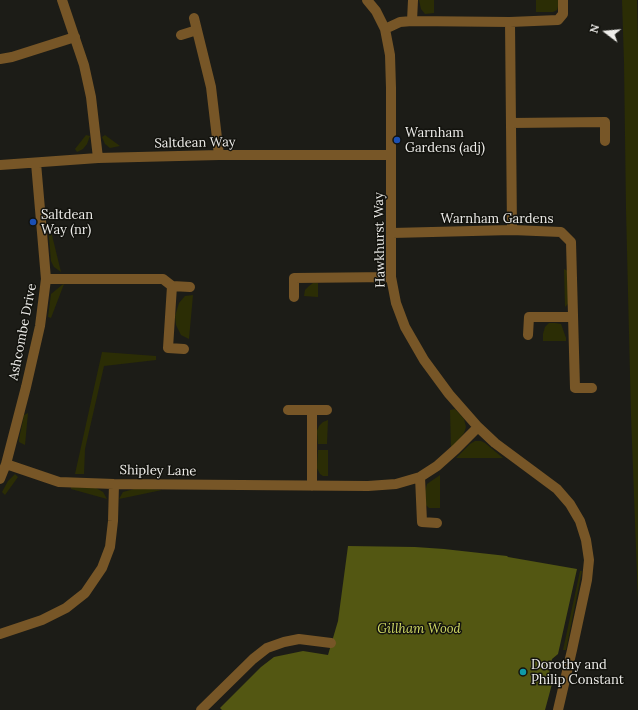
<!DOCTYPE html>
<html>
<head>
<meta charset="utf-8">
<style>
	body { margin:0 }
	#map { position:relative; width:638px; height:710px; overflow:hidden; background:#1c1c17; font-family:Lora,serif }
	canvas { display:block }
	.north { position:absolute; left:586px; top:12px; width:40px; height:40px; -webkit-text-stroke:3px #13130e; paint-order:stroke; rotate:286deg; font-size:11px; font-weight:700; line-height:16px; text-align:center; color:#eeedea }
	.north::after { content:''; display:block; margin:auto; width:14px; height:18px; background:#eeedea; clip-path:polygon(50% 0,100% 100%,50% 72%,0 100%) }
</style>
</head>
<body>
<div id="map">
<canvas width="638" height="710"></canvas>
<div class="north">N</div>
</div>
<script>
const c = document.querySelector('canvas').getContext('2d');
c.lineJoin = 'round';
function fill(path, color) {
  c.fillStyle = color;
  c.fill(path, 'evenodd');
}
function poly(rows) {
  const path = new Path2D();
  for (const r of rows) {
    path.moveTo(r[0], r[1]);
    for (let i = 2; i < r.length; i += 2) path.lineTo(r[i], r[i + 1]);
  }
  return path;
}
function trace(path, color, width, dash) {
  c.strokeStyle = color;
  c.lineWidth = width;
  c.lineCap = dash ? 'butt' : 'round';
  c.setLineDash(dash || []);
  c.stroke(path);
}
function label(font, color, halo, rows, align = 'center') {
  c.font = font + ' Lora,serif';
  c.lineWidth = 3;
  c.setLineDash([]);
  c.textBaseline = 'middle';
  c.strokeStyle = halo;
  c.fillStyle = color;
  for (const [text, x, y, turn = 0] of rows) {
    c.save();
    c.translate(x, y);
    c.rotate((+turn || 0) * Math.PI / 180);
    c.textAlign = isNaN(turn) ? turn : align;
    if (halo) c.strokeText(text, 0, 0);
    c.fillText(text, 0, 0);
    c.restore();
  }
}
fill(poly([
	[419,0,434,0,434,13,425,14,421,9],
	[536,0,560,0,557,10,553,12,536,12],
	[622,0,637,0,638,44,638,601,631,416,626,209,624,62],
	[86,135,90,136,87,144,83,149,77,152,75,149],
	[105,135,120,146,110,148,105,144,102,137],
	[48,226,50,227,61,272,54,267,51,261],
	[564,269,568,271,568,304,565,307],
	[313,283,318,283,318,297,304,296,305,290,309,286],
	[64,284,51,318,48,317,51,294,62,285],
	[193,295,189,339,181,335,176,325,175,316,179,303,185,296],
	[549,323,555,323,561,324,566,338,566,341,543,341,543,334,545,327],
	[102,352,156,356,156,360,104,366,85,449,84,474,75,474],
	[455,409,464,419,466,427,464,433,451,449,450,410],
	[28,413,25,445,19,442,19,439,24,415],
	[328,420,327,444,318,444,317,431,319,426,323,422],
	[475,441,481,441,485,443,503,458,456,458,470,444],
	[318,450,328,450,328,476,323,476,320,474,317,468],
	[15,474,18,477,5,495,2,492,8,481],
	[440,475,440,508,429,508,426,505,425,492,427,484],
	[71,487,96,488,103,492,107,499,71,489],
	[138,488,162,490,119,499,123,492],
	[580,571,582,571,566,650,563,650]
]), '#2b2d05');
fill(poly([
	[348,546,415,547,444,549,507,556,508,557,577,569,558,654,552,659,548,678,552,684,545,710,222,710,220,708,261,667,274,657,303,651,328,655,338,621]
]), '#535712');
trace(poly([
	[62,0,84,65,91,97,98,158],
	[367,0,376,11,385,29,390,55,391,88,391,277,396,303,405,327,424,360,449,394,478,427,495,443,557,489,570,504,580,521,586,540,589,560,587,580,572,650,558,710],
	[194,18,211,87,219,155],
	[412,21,413,0],
	[510,22,512,230],
	[385,29,400,22,412,21,510,22,558,20,563,14,563,0],
	[181,35,197,30],
	[0,59,12,57,75,37],
	[511,123,605,122,605,141],
	[0,165,98,158,219,155,391,155],
	[392,233,512,230,561,232,571,242,575,388,592,388],
	[46,279,163,279,172,286,168,348,184,349],
	[172,286,190,287],
	[294,297,294,278,391,277],
	[528,335,529,317,573,317],
	[288,410,327,410],
	[312,410,312,486],
	[6,464,59,482,114,484,368,486,396,484,420,477,437,466,456,449,478,427],
	[420,477,422,522,437,523],
	[0,479,6,464,26,387,40,326,46,279,36,163],
	[0,634,42,620,66,608,85,593,102,568,110,547,113,521,114,484],
	[201,710,253,659,267,648,284,642,299,639,331,643]
]), '#775627', 10);
for (const [x, y, r, color] of [
	[397,140,4,"#1a4fb4"],
	[33,222,4,"#1a4fb4"],
	[523,672,4,"#0f9aa8"]
]) {
  const dot = new Path2D();
  dot.arc(x, y, r, 0, 2 * Math.PI);
  c.fillStyle = color;
  c.fill(dot);
  trace(dot, '#13130e', 1.5);
}
label('13px', '#eeedea', '#13130e', [
	["Warnham",405,133],
	["Gardens (adj)",405,148],
	["Saltdean",41,215],
	["Way (nr)",41,230],
	["Dorothy and",531,665],
	["Philip Constant",531,680]
], 'left');
label('13px', '#eeedea', '#13130e', [
	["Saltdean Way",195,143,-1],
	["Warnham Gardens",497,219],
	["Hawkhurst Way",380,240,-91],
	["Ashcombe Drive",23,332,-79],
	["Shipley Lane",158,471,1]
]);
label('italic 13px', '#d1da65', '#13130e', [
	["Gillham Wood",419,629]
]);
</script>
</body>
</html>
